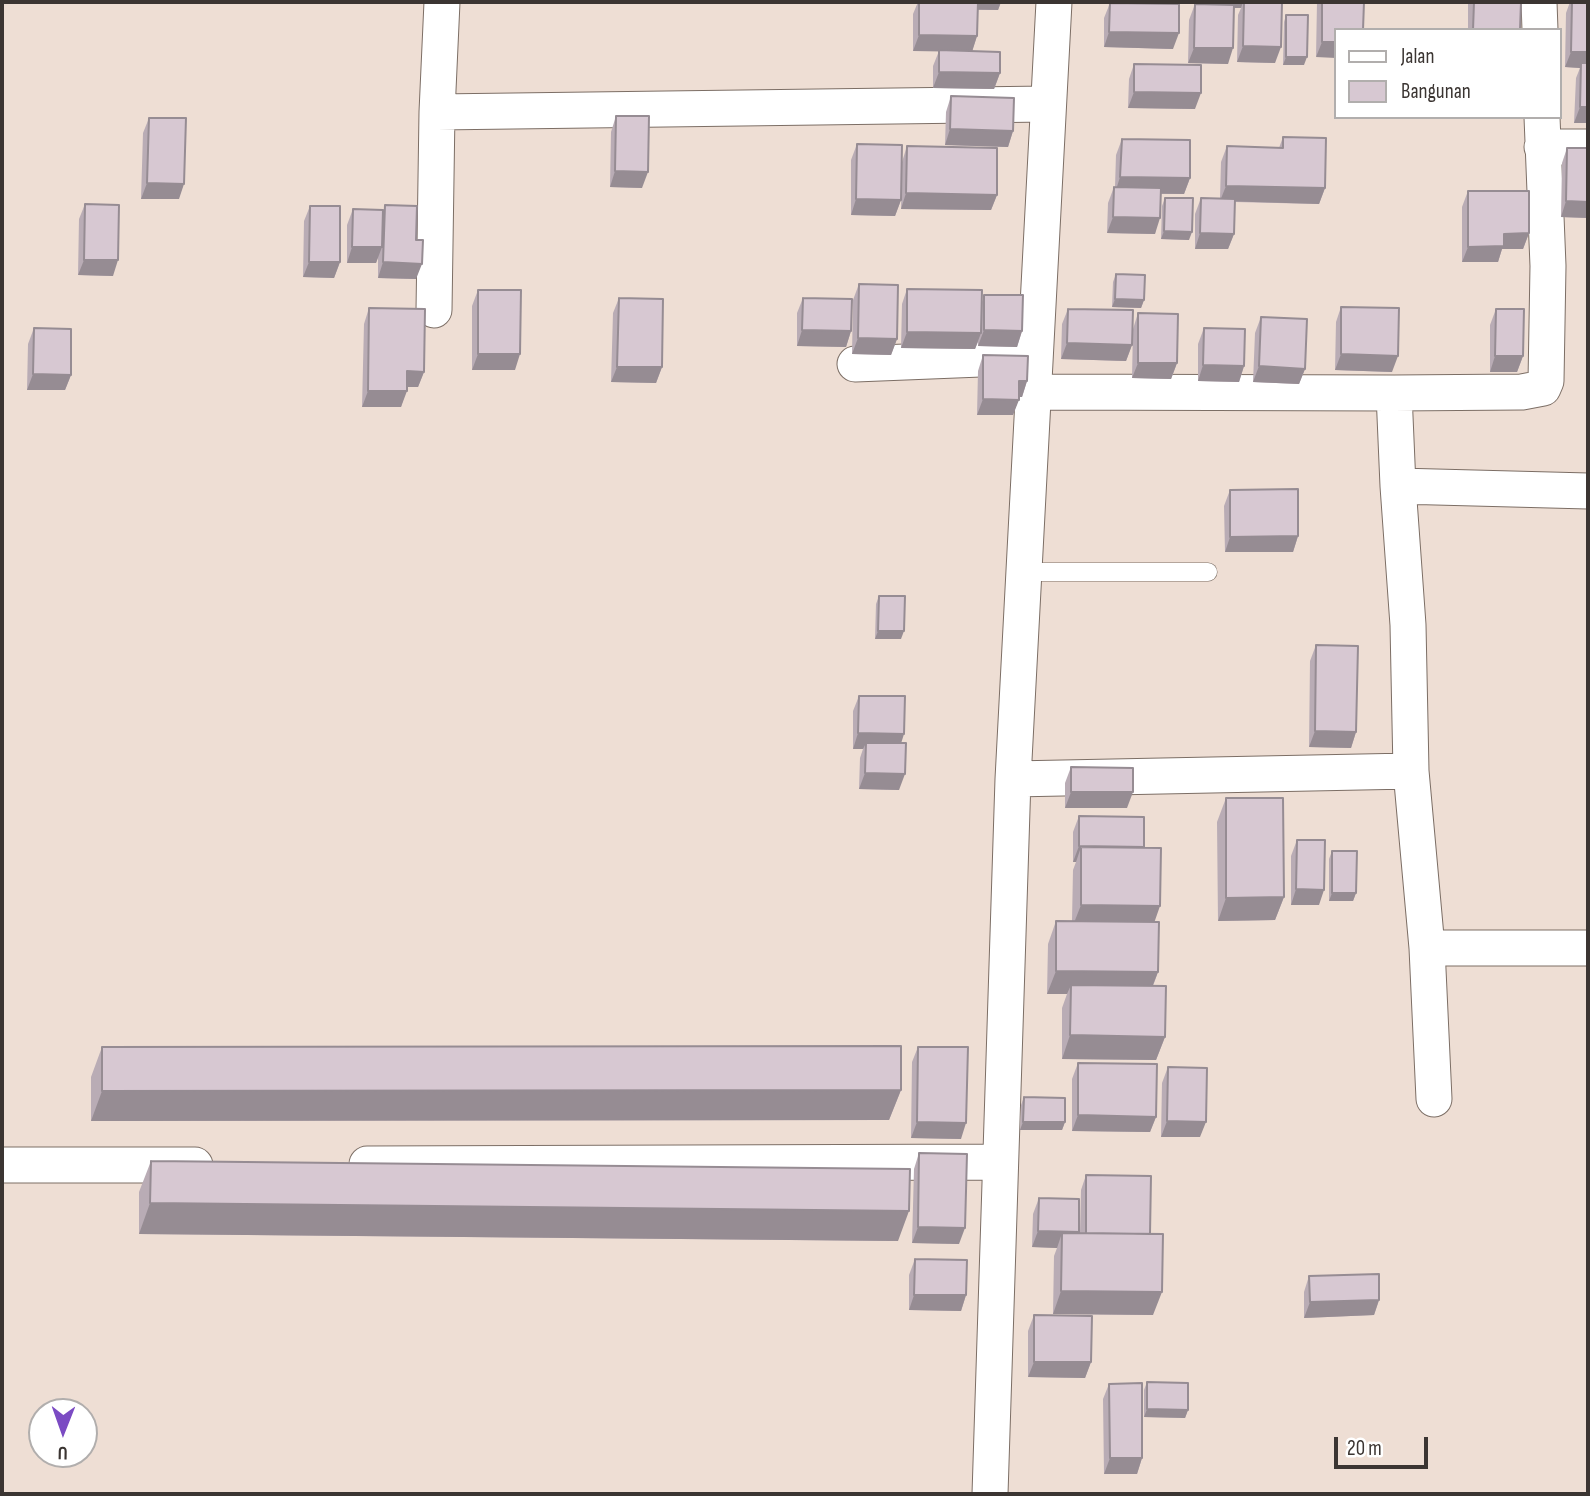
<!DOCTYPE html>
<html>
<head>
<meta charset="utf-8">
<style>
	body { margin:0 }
	#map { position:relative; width:1590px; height:1496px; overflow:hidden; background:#eeded4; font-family:"Sofia Sans Condensed",sans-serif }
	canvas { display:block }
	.frame { position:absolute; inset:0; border:4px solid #3b3532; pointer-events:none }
	.legend { position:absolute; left:1334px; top:28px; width:228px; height:91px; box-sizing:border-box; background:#fff; border:2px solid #b1aead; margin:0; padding:9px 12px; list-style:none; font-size:21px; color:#3b3532 }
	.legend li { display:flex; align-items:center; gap:14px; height:35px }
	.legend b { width:35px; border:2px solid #b1aead }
	.north { position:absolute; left:28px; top:1398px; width:70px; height:70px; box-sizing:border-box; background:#fff; border:2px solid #b1aead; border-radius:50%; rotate:181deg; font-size:19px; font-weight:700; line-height:28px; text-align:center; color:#3b3532 }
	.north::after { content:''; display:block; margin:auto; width:24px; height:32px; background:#7b4bc3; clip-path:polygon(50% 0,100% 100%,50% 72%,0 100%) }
	.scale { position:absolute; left:1334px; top:1437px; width:94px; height:32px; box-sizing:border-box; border:4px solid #3b3532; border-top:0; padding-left:9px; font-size:21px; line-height:24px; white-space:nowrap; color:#3b3532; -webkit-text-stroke:5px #fff; paint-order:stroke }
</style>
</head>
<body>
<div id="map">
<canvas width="1590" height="1496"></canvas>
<div class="frame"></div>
<ul class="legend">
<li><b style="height:9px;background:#fff"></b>Jalan</li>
<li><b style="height:19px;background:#d7c8d2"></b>Bangunan</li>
</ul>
<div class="north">U</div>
<div class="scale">20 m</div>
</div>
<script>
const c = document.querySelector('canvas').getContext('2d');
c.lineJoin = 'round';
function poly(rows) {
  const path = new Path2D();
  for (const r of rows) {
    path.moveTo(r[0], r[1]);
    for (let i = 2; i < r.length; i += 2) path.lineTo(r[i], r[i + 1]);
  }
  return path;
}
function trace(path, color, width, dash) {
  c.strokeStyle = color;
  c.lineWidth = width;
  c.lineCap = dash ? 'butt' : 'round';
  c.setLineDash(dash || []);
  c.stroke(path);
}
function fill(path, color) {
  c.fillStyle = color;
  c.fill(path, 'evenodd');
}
const lane = poly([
	[1024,572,1208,572]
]);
const street = poly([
	[1539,2,1540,30],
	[437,112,442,2],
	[1542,147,1588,147],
	[434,310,437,112,1047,104],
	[855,364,1031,357],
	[1034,392,1394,393,1522,392,1543,388,1546,381,1548,266,1542,117],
	[1394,393,1398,486,1588,491],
	[1398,486,1408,625,1411,771,1427,948,1434,1099],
	[1013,779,1411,771],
	[1427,948,1588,948],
	[367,1164,1000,1162],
	[2,1165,195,1165],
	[990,1494,1013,779,1054,2]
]);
trace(lane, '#7c6e65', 19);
trace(street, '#7c6e65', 37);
trace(lane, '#fff', 18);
trace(street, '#fff', 35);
fill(poly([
	[918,2,1001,2,998,10,978,10,977,36,972,51,1000,73,994,89,933,88,933,66,939,51,913,51,913,14],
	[1216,2,1282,2,1275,63,1237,62,1238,15,1241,8,1234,8,1228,64,1188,63,1189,20,1195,4,1216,4],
	[1317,2,1364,2,1316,57],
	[1468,2,1521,2,1520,30,1468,30],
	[1570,2,1588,2,1588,123,1574,123,1576,78,1580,68,1565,67,1566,13],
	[1110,3,1173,49,1104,47,1104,18],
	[1286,15,1304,65,1283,65,1284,22],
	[1134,64,1195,109,1128,108,1129,79],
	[951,96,1013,131,1008,147,945,145,946,112],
	[616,116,642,188,610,187,611,132],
	[149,118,179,199,141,199,143,133],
	[1283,137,1325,188,1319,204,1235,202,1234,234,1228,249,1195,249,1195,214,1201,198,1220,199,1221,162,1227,146,1279,148],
	[1122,139,1190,178,1184,194,1161,194,1155,234,1107,233,1108,203,1114,187,1115,187,1116,155],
	[857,144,901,200,895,216,851,215,851,160],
	[907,146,997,195,991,210,901,209,902,162],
	[1567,148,1588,148,1588,218,1561,217,1562,163],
	[1468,191,1529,233,1523,249,1502,249,1498,262,1462,262,1462,207],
	[1165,198,1189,240,1161,239,1162,206],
	[85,204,113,276,78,275,79,219],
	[385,205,416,240,416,279,378,278,378,257,376,263,347,263,347,225,353,209,383,213],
	[310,206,340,262,334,278,303,277,304,221],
	[1116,274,1144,300,1141,308,1112,307,1113,282],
	[859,284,897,339,891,355,852,354,853,300],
	[907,289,982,302,984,295,1022,331,1017,347,978,346,978,342,975,349,901,348,902,304],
	[478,290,515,370,472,370,472,306],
	[619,298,662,367,656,383,611,382,613,313],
	[803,298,851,331,846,347,797,346,797,313],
	[1341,307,1392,372,1335,370,1336,322],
	[369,308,424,372,418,387,407,387,401,407,362,407,364,324],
	[1068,309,1132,345,1126,361,1061,359,1062,324],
	[1496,309,1523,356,1517,372,1490,372,1490,325],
	[1138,313,1177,363,1171,379,1132,378,1133,329],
	[1261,317,1305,369,1299,384,1253,382,1255,333],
	[34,328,71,375,65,390,27,390,28,344],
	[1204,328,1244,366,1239,382,1198,381,1198,344],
	[983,355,1027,381,1022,397,1019,397,1013,415,977,415,978,371],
	[1230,490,1298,536,1293,552,1225,552,1224,506],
	[879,596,901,639,875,639,876,604],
	[1316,645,1356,732,1351,748,1309,747,1310,661],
	[859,696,901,743,899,790,859,789,860,758,863,749,853,749,853,711],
	[1071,767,1127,808,1065,808,1065,783],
	[1226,798,1284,897,1275,920,1218,921,1217,822],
	[1079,816,1144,847,1154,922,1158,972,1153,986,1165,1037,1156,1060,1062,1059,1062,1008,1067,994,1047,994,1048,944,1056,921,1072,921,1073,870,1076,862,1073,862,1073,832],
	[1297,840,1319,905,1291,905,1291,856],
	[1332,851,1356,893,1353,901,1329,901,1329,859],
	[102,1047,901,1090,889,1120,91,1121,91,1077],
	[918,1047,961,1139,911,1138,912,1062],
	[1078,1063,1156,1117,1150,1132,1072,1131,1072,1079],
	[1168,1067,1200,1137,1161,1137,1162,1083],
	[1024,1097,1065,1122,1062,1130,1020,1130,1021,1105],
	[919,1153,959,1244,912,1243,914,1169],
	[151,1161,898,1241,139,1234,139,1192],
	[1086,1175,1150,1234,1153,1315,1053,1314,1054,1256,1057,1248,1032,1247,1033,1214,1039,1198,1079,1233,1080,1233,1081,1190],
	[915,1259,966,1295,961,1311,909,1310,909,1275],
	[1309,1276,1379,1300,1374,1315,1304,1318,1304,1292],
	[1034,1315,1091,1362,1085,1378,1028,1377,1028,1331],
	[1147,1382,1188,1410,1185,1418,1144,1417,1144,1390],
	[1109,1384,1142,1458,1137,1474,1104,1474,1103,1399]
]), '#b9acb5');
fill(poly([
	[952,2,1001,2,998,10,950,9],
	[1157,2,1214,2,1213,3],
	[1218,2,1243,2,1241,8,1216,8],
	[1109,32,1179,33,1173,49,1104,47],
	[919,35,977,36,972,52,913,51],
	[1322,42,1336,42,1336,58,1316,57],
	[1243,46,1281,47,1275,63,1237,62],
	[1194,48,1233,48,1228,64,1188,63],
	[1571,52,1588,52,1588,68,1581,63,1580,68,1565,67],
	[1286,57,1307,57,1304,65,1283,65],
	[939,72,1000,73,994,89,933,88],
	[1134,92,1201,93,1195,109,1128,108],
	[1580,107,1588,107,1588,123,1574,123],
	[950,129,1013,131,1008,147,945,145],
	[615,171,648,172,642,188,610,187],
	[1120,177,1190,178,1184,194,1115,193],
	[147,183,184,184,179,199,141,199],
	[1226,186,1325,188,1319,204,1220,201],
	[906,193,997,195,991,210,901,209],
	[856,199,901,200,895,216,851,215],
	[1566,201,1588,202,1588,218,1561,217],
	[1113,217,1160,218,1155,234,1107,233],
	[1164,231,1192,232,1189,240,1161,239],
	[1200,233,1234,234,1228,249,1195,249],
	[1529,233,1523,249,1502,249,1498,262,1462,262,1468,247,1504,234],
	[352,247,382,247,376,263,347,263],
	[84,260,118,260,113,276,78,275],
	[309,262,340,262,334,278,303,277],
	[383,262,422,264,416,279,378,278],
	[1115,299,1144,300,1141,308,1112,307],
	[802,330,851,331,846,347,797,346],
	[984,330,1022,331,1017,347,978,346],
	[907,332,981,333,975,349,901,348],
	[858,338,897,339,891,355,852,354],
	[1067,343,1132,345,1126,361,1061,359],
	[478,354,520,354,515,370,472,370],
	[1341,354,1398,356,1392,372,1335,370],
	[1495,356,1523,356,1517,372,1490,372],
	[1138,363,1177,363,1171,379,1132,378],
	[1203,365,1244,366,1239,382,1198,381],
	[1259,366,1305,369,1299,384,1253,382],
	[617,367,662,367,656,383,611,382],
	[407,371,424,372,418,387,402,387],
	[33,374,71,375,65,390,27,390],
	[1019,381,1027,381,1022,397,1014,397],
	[368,391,407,391,401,407,362,407],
	[983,399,1019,400,1013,415,977,415],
	[1298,536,1293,552,1225,552,1230,537],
	[878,631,904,631,901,639,875,639],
	[1315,731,1356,732,1351,748,1309,747],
	[858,733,904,734,899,750,866,743,863,749,853,749],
	[865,773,905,774,899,790,859,789],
	[1071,792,1133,792,1127,808,1065,808],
	[1079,846,1144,847,1081,847,1076,862,1073,862],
	[1296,889,1324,890,1319,905,1291,905],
	[1332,893,1356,893,1353,901,1329,901],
	[1284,897,1275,920,1218,921,1226,898],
	[1081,905,1160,906,1152,929,1072,928],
	[1056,971,1158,972,1149,995,1071,985,1067,994,1047,994],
	[1070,1035,1165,1037,1156,1060,1062,1059],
	[901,1090,889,1120,91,1121,102,1091],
	[1078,1115,1156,1117,1150,1132,1072,1131],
	[1167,1121,1206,1122,1200,1137,1161,1137],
	[917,1122,966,1123,961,1139,911,1138],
	[1023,1122,1065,1122,1062,1130,1020,1130],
	[150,1203,909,1211,898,1241,139,1234],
	[918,1227,965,1228,959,1244,912,1243],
	[1038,1231,1079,1232,1073,1248,1062,1233,1057,1248,1032,1247],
	[1061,1291,1162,1292,1153,1315,1053,1314],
	[914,1295,966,1295,961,1311,909,1310],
	[1379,1300,1374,1315,1304,1318,1310,1302],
	[1034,1362,1091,1362,1085,1378,1028,1377],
	[1147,1409,1188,1410,1185,1418,1144,1417],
	[1110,1458,1142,1458,1137,1474,1104,1474]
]), '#968c93');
const building = poly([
	[919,2,978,2,977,36,919,35,919,2],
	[1244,2,1282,2,1281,47,1243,46,1244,2],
	[1322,2,1364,2,1363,30,1336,30,1336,42,1322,42,1322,2],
	[1474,2,1521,2,1520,30,1473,30,1474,2],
	[1572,2,1588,2,1588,52,1571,52,1572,2],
	[1110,3,1179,4,1179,33,1109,32,1110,3],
	[1195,4,1234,5,1233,48,1194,48,1195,4],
	[1286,15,1308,15,1307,57,1286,57,1286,15],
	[939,50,1000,52,1000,73,939,72,939,50],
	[1581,63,1588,63,1588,107,1580,107,1581,63],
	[1134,64,1201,65,1201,93,1134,92,1134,64],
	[951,96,1014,98,1013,131,950,129,951,96],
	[616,116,649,116,648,172,615,171,616,116],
	[149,118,186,118,184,184,147,183,149,118],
	[1283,137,1326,138,1325,188,1226,186,1227,146,1283,148,1283,137],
	[1122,139,1190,140,1190,178,1120,177,1122,139],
	[857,144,902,145,901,200,856,199,857,144],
	[907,146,997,148,997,195,906,193,907,146],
	[1567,148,1588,148,1588,202,1566,201,1567,148],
	[1114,187,1161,188,1160,218,1113,217,1114,187],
	[1468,191,1529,191,1529,233,1504,234,1504,246,1468,247,1468,191],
	[1165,198,1193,198,1192,232,1164,231,1165,198],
	[1201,198,1235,199,1234,234,1200,233,1201,198],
	[85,204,119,205,118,260,84,260,85,204],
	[385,205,417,206,416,240,423,240,422,264,383,262,385,205],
	[310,206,340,206,340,262,309,262,310,206],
	[353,209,383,210,382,247,352,247,353,209],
	[1116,274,1145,275,1144,300,1115,299,1116,274],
	[859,284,898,285,897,339,858,338,859,284],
	[907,289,982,290,981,333,907,332,907,289],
	[478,290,521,290,520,354,478,354,478,290],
	[984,295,1023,295,1022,331,984,330,984,295],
	[619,298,663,299,662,367,617,367,619,298],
	[803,298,852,299,851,331,802,330,803,298],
	[1341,307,1399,308,1398,356,1341,354,1341,307],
	[369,308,425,309,424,372,407,371,407,391,368,391,369,308],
	[1068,309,1133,310,1132,345,1067,343,1068,309],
	[1496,309,1524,309,1523,356,1495,356,1496,309],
	[1138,313,1178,314,1177,363,1138,363,1138,313],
	[1261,317,1307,319,1305,369,1259,366,1261,317],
	[34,328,71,329,71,375,33,374,34,328],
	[1204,328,1245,329,1244,366,1203,365,1204,328],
	[983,355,1028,356,1027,381,1019,381,1019,400,983,399,983,355],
	[1298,489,1298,536,1230,537,1230,490,1298,489],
	[879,596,905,596,904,631,878,631,879,596],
	[1316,645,1358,646,1356,732,1315,731,1316,645],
	[859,696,905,696,904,734,858,733,859,696],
	[866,743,906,743,905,774,865,773,866,743],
	[1071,767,1133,768,1133,792,1071,792,1071,767],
	[1226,798,1283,798,1284,897,1226,898,1226,798],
	[1079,816,1144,817,1144,847,1079,846,1079,816],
	[1297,840,1325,840,1324,890,1296,889,1297,840],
	[1081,847,1161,848,1160,906,1081,905,1081,847],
	[1332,851,1357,851,1356,893,1332,893,1332,851],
	[1056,921,1159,922,1158,972,1056,971,1056,921],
	[1071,985,1166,986,1165,1037,1070,1035,1071,985],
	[901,1046,901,1090,102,1091,102,1047,901,1046],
	[918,1047,968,1047,966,1123,917,1122,918,1047],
	[1078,1063,1157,1064,1156,1117,1078,1115,1078,1063],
	[1168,1067,1207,1068,1206,1122,1167,1121,1168,1067],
	[1024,1097,1065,1098,1065,1122,1023,1122,1024,1097],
	[919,1153,967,1154,965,1228,918,1227,919,1153],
	[151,1161,910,1169,909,1211,150,1203,151,1161],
	[1086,1175,1151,1176,1150,1234,1086,1233,1086,1175],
	[1039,1198,1079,1199,1079,1232,1038,1231,1039,1198],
	[1062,1233,1163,1234,1162,1292,1061,1291,1062,1233],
	[915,1259,967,1260,966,1295,914,1295,915,1259],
	[1379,1274,1379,1300,1310,1302,1309,1276,1379,1274],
	[1034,1315,1092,1316,1091,1362,1034,1362,1034,1315],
	[1147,1382,1188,1383,1188,1410,1147,1409,1147,1382],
	[1142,1383,1142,1458,1110,1458,1109,1384,1142,1383],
	[1038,1493,1086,1494,1038,1494,1038,1493]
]);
fill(building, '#d7c8d2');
trace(building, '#968c93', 2);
</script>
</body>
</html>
